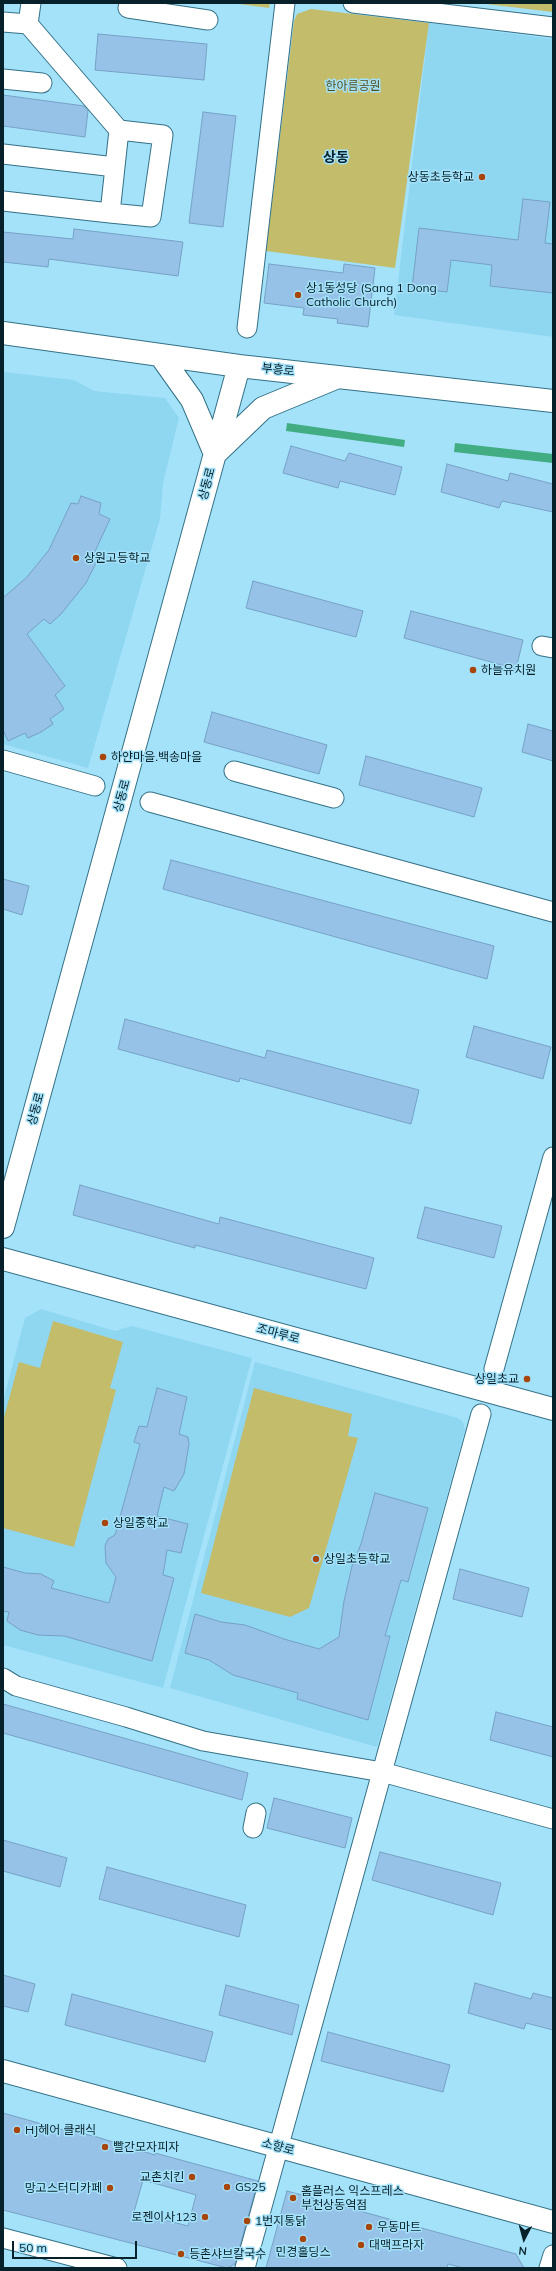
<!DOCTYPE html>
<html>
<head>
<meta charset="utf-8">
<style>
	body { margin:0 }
	#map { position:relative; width:556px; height:2271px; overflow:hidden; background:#a4e2fa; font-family:Mulish,sans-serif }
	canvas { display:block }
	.frame { position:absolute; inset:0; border:4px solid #07212a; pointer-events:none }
	.north { position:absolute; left:504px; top:2219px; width:40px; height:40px; -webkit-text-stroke:3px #a4e2fa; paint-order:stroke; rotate:186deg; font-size:11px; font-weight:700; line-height:16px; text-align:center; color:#07212a }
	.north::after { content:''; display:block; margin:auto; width:14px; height:18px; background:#07212a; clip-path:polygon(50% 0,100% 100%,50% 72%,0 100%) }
	.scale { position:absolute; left:12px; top:2241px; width:125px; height:18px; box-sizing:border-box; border:2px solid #07212a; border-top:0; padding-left:5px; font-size:12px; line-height:14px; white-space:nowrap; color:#07212a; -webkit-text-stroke:3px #a4e2fa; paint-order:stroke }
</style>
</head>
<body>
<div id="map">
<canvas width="556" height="2271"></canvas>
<div class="frame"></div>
<div class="north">N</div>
<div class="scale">50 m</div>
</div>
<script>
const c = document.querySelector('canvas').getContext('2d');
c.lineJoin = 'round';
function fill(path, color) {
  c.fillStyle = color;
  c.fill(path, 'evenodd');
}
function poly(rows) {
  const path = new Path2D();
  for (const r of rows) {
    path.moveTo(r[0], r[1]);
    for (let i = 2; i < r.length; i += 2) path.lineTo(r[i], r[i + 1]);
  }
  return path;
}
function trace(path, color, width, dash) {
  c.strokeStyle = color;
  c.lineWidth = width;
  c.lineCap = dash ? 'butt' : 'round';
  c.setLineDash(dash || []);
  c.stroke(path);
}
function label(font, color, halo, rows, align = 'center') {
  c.font = font + ' Mulish,"Noto Sans KR",sans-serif';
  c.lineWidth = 3;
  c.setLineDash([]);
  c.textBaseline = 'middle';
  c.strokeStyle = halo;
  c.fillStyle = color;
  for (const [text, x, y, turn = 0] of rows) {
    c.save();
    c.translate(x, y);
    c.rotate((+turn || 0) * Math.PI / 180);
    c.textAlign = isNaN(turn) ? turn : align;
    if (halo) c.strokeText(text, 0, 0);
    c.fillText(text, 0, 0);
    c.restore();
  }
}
fill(poly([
	[429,23,553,39,553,337,394,315],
	[3,372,74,380,94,391,165,398,179,418,163,483,160,519,88,768,3,744],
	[41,1309,115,1331,132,1326,252,1358,163,1688,3,1645,3,1401,25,1318],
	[255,1362,458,1418,463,1422,465,1430,377,1747,170,1688]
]), '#8fd6f1');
fill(poly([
	[232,3,270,3,269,8],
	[553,3,553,12,486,4,486,3],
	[311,9,429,23,395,268,266,251,294,21,297,14],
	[53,1321,123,1342,110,1388,116,1390,74,1547,3,1528,3,1421,19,1362,40,1368],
	[254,1388,352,1414,348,1436,358,1438,309,1608,290,1617,201,1593]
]), '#c3bc6b');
fill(poly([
	[287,423,405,440,404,447,286,431],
	[455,443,553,454,553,463,454,452]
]), '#42ac82');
const building = poly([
	[98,34,207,44,204,80,95,70,98,34],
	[3,95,84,106,88,111,85,137,3,126,3,95],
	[203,112,236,116,223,227,189,223,203,112],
	[523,199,550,202,545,243,553,244,553,293,490,286,492,265,451,260,447,292,412,288,419,228,518,240,523,199],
	[74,229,183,242,178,276,49,259,48,267,3,262,3,232,73,239,74,229],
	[269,264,343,273,344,264,375,268,368,327,337,323,338,319,303,315,304,308,264,303,269,264],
	[291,446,345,461,349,453,402,467,395,495,340,481,338,488,283,473,291,446],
	[447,464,508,481,510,473,553,484,553,512,502,501,499,508,441,492,447,464],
	[81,496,101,503,99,514,110,519,91,560,96,563,86,583,61,614,50,624,44,619,27,634,65,686,55,695,64,709,50,719,53,724,41,732,28,738,25,733,8,741,3,730,3,598,27,577,49,550,71,503,78,504,81,496],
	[253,581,363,611,356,637,246,608,253,581],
	[411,611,523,640,516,669,404,638,411,611],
	[212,712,327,745,319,774,204,742,212,712],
	[528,724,553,731,553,761,522,752,528,724],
	[366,756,482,788,474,817,359,785,366,756],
	[171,860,494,946,487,979,163,889,171,860],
	[3,879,29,886,22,915,3,909,3,879],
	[125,1019,265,1058,267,1050,419,1090,411,1124,240,1078,239,1082,118,1049,125,1019],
	[474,1026,551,1047,543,1079,466,1057,474,1026],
	[80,1185,219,1224,220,1217,374,1258,366,1289,195,1245,195,1248,73,1215,80,1185],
	[425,1207,502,1226,494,1258,417,1238,425,1207],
	[157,1388,187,1397,179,1434,188,1437,189,1444,184,1474,174,1491,164,1487,157,1516,188,1524,181,1553,167,1550,163,1575,174,1578,152,1661,64,1636,38,1635,20,1630,7,1621,9,1612,3,1611,3,1567,25,1573,41,1574,54,1581,51,1588,109,1603,116,1577,106,1563,105,1546,108,1539,115,1535,140,1444,134,1442,139,1426,147,1427,157,1388],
	[375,1493,428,1508,408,1582,401,1580,385,1636,390,1636,368,1720,297,1699,298,1693,233,1675,209,1660,185,1653,195,1614,221,1622,245,1625,284,1639,319,1649,339,1637,344,1601,352,1566,361,1544,375,1493],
	[460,1569,529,1588,522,1617,453,1599,460,1569],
	[3,1704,248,1773,242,1800,3,1733,3,1704],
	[496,1712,553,1727,553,1757,490,1740,496,1712],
	[274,1798,352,1818,345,1848,267,1828,274,1798],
	[3,1840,67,1858,60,1887,3,1871,3,1840],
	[380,1852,501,1883,493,1915,372,1880,380,1852],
	[107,1867,246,1905,239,1937,99,1899,107,1867],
	[3,1975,35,1984,28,2012,3,2006,3,1975],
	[475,1983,531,1999,533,1993,553,1998,553,2030,526,2023,524,2029,468,2013,475,1983],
	[226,1985,299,2005,292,2035,219,2015,226,1985],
	[72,1994,213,2032,205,2062,65,2025,72,1994],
	[328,2032,450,2065,443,2092,321,2061,328,2032],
	[3,2113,67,2131,68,2130,97,2137,155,2155,155,2153,258,2181,235,2264,227,2268,3,2210,3,2113],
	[143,2180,196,2195,188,2226,134,2212,143,2180],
	[287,2191,516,2254,524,2268,463,2268,448,2264,447,2268,266,2268,287,2191]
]);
fill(building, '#96c2e8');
trace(building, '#76a1c5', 1);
const street = poly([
	[129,3,128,8,208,20],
	[353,3,553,27],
	[3,22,28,24,119,130,110,213,3,201],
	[28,24,31,3],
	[3,79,42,83],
	[3,154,115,167],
	[110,213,151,217,163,135,119,130],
	[247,328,285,3],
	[542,646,553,648],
	[3,760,95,786],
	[234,771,334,798],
	[150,802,553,912],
	[494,1369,553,1157],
	[3,1678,16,1686,126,1717,203,1741,382,1772,553,1819],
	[253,1828,256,1813],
	[3,2238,117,2268],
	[245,2268,481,1414],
	[549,2268,553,2255]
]);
const secondary = poly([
	[3,333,239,366,553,401],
	[160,355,192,400,215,454],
	[215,454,263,408,338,377],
	[3,1227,239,366],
	[3,1259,553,1409],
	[3,2071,553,2222]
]);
trace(street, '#347186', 21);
trace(secondary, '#347186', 24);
trace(street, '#fff', 19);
trace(secondary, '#fff', 22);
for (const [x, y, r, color] of [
	[482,177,4,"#a8450b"],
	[298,295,4,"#a8450b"],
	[76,558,4,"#a8450b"],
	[473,670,4,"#a8450b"],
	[103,757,4,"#a8450b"],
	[527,1379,4,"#a8450b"],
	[105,1523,4,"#a8450b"],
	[316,1559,4,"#a8450b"],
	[17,2130,4,"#a8450b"],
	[105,2147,4,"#a8450b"],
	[192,2177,4,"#a8450b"],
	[227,2187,4,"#a8450b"],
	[110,2188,4,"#a8450b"],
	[293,2198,4,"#a8450b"],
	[205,2217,4,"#a8450b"],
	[247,2221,4,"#a8450b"],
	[369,2227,4,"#a8450b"],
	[303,2239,4,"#a8450b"],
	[361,2245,4,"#a8450b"],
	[181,2254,4,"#a8450b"]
]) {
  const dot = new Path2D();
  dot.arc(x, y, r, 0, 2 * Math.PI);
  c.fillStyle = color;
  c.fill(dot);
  trace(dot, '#a4e2fa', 1.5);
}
label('12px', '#534f1d', '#a4e2fa', [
	["한아름공원",353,86]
]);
label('12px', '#07212a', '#a4e2fa', [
	["상동초등학교",474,177,"right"],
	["상1동성당 (Sang 1 Dong",306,288],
	["Catholic Church)",306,302],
	["상원고등학교",84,558],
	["하늘유치원",481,670],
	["하얀마을.백송마을",111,757],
	["상일초교",519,1379,"right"],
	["상일중학교",113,1523],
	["상일초등학교",324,1559],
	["HJ헤어 클래식",25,2130],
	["빨간모자피자",113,2147],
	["교촌치킨",184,2177,"right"],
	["GS25",235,2187],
	["망고스터디카페",102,2188,"right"],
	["홈플러스 익스프레스",301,2191],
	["부천상동역점",301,2205],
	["로젠이사123",197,2217,"right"],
	["1번지통닭",255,2221],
	["우동마트",377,2227],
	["대맥프라자",369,2245],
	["민경홀딩스",303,2252,"center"],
	["등촌샤브칼국수",189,2254]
], 'left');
label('12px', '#07212a', '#a4e2fa', [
	["부흥로",278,370,6],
	["상동로",207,484,-75],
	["상동로",122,796,-75],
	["상동로",36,1109,-75],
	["조마루로",278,1334,15],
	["소향로",278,2147,15]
]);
label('bold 14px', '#07212a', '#a4e2fa', [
	["상동",336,158]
]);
</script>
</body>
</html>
